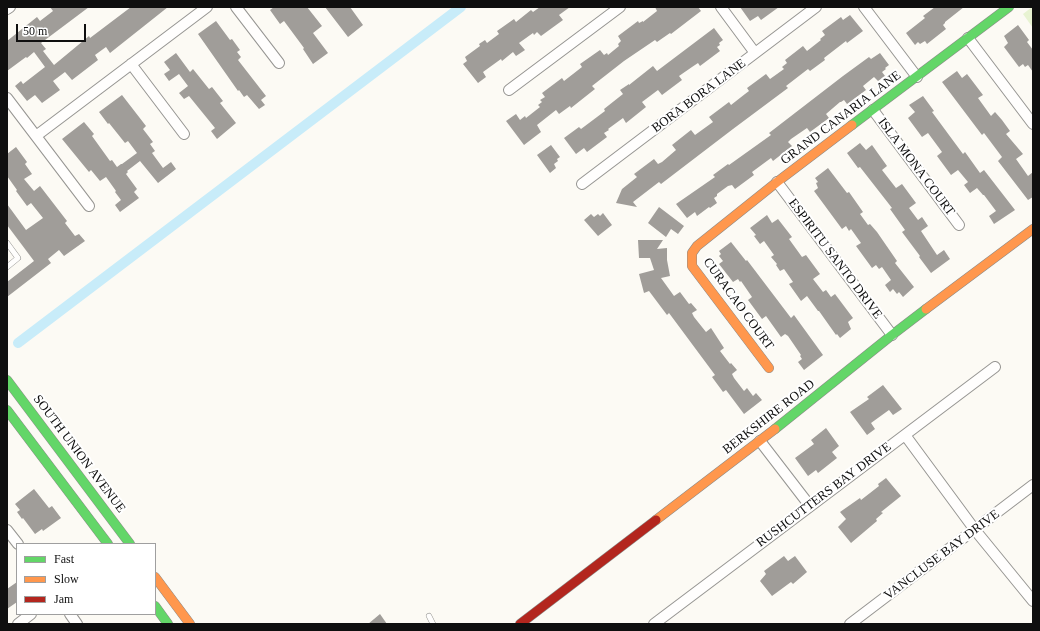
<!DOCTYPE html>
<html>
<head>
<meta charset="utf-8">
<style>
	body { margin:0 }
	#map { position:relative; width:1040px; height:631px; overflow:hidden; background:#fcfaf4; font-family:Georgia,serif }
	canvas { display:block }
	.frame { position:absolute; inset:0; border:8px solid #0f0f0f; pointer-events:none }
	.legend { position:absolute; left:16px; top:543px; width:140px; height:72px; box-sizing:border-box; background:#fff; border:1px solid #9f9f9f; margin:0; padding:5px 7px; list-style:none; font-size:12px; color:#0f0f0f }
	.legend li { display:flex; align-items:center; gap:8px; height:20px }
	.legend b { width:20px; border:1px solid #9f9f9f }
	.scale { position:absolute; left:16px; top:24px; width:70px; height:18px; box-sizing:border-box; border:2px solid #0f0f0f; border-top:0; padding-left:5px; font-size:12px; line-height:14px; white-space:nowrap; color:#0f0f0f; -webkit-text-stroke:3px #fff; paint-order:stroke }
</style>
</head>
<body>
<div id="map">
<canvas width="1040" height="631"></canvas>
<div class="frame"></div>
<ul class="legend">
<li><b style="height:5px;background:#63d668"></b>Fast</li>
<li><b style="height:5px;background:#ff974d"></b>Slow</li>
<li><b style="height:5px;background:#b3261e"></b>Jam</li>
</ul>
<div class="scale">50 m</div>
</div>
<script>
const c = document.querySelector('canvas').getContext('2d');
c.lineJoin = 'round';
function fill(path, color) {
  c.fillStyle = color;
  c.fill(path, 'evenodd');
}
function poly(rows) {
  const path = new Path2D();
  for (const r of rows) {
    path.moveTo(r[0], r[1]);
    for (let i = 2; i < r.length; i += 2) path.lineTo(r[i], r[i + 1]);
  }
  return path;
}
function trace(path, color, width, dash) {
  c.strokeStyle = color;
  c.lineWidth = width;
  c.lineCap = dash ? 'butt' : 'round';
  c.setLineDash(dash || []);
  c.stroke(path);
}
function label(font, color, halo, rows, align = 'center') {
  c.font = font + ' Georgia,serif';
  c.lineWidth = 4;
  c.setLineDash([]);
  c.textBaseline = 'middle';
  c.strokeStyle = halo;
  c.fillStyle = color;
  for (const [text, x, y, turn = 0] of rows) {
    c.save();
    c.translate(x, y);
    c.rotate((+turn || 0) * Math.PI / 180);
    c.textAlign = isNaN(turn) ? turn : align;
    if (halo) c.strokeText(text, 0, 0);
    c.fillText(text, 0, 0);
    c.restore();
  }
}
fill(poly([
	[1032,7,1033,7,1033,28,1023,14]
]), '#e8f3d2');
trace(poly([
	[18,343,461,7]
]), '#c8ecf9', 10);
fill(poly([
	[50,7,89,7,41,43,46,49,43,51,54,65,89,36,90,38,131,7,168,7,110,53,106,47,95,55,98,60,72,80,65,72,53,81,60,90,42,103,35,95,27,101,15,86,21,81,23,84,45,67,34,52,27,58,26,57,7,71,7,41,37,17,40,21,53,11],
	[274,7,307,7,322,26,313,33,328,53,313,64,303,49,304,48,284,21,280,24,270,10],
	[325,7,350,7,363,25,348,37],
	[540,7,570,7,559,15,563,20,541,36,537,32,534,35,533,33,519,43,525,50,516,56,513,52,502,61,501,59,483,72,486,77,478,83,463,64,467,61,465,57,480,46,479,44,485,40,487,43,499,34,497,31,514,19,516,22,531,10,533,12],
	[655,7,698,7,701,11,671,34,670,33,657,42,655,40,624,61,592,86,595,89,571,108,570,106,559,114,556,110,537,125,541,132,524,145,506,121,516,114,520,120,525,116,526,118,540,107,538,105,542,102,540,100,545,97,542,93,562,78,564,81,582,67,580,64,600,50,604,55,607,53,608,55,619,46,618,44,621,41,618,36,638,21,639,23,643,21,643,22,657,11],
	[740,7,779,7,761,20,758,16,750,21],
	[935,7,964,7,945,22,945,23,943,25,946,29,927,44,925,41,920,44,918,42,915,45,906,33,925,18,923,16],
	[850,15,863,31,847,43,846,41,824,58,825,60,810,71,808,69,786,86,788,88,733,129,661,184,659,182,633,202,637,207,616,203,622,189,637,177,634,174,654,159,658,164,662,162,676,150,672,145,691,130,695,135,713,122,709,117,729,102,731,105,745,94,749,91,747,88,766,74,770,79,784,69,782,67,787,63,785,60,803,46,807,51,821,40,820,39,825,35,822,31,841,17,843,20],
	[216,21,230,40,232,39,240,50,237,52,241,57,238,60,266,96,261,100,265,105,259,109,247,95,244,97,239,90,238,91,198,34],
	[1018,25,1029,40,1027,42,1033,50,1033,72,1028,65,1025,67,1023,64,1019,67,1004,47,1008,43,1004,36],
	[714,28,723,40,719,43,720,45,717,47,720,51,700,66,698,63,692,67,679,76,682,80,662,95,658,90,642,102,646,107,626,123,623,118,608,129,609,130,604,133,607,137,587,152,584,148,576,154,564,138,579,127,581,129,605,111,604,109,623,94,620,90,629,84,629,85,653,66,657,71],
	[176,53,190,72,193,69,209,89,212,87,223,101,220,103,236,123,217,139,211,131,215,128,189,96,184,99,179,93,188,86,179,74,169,81,164,74,170,70,164,62],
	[880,53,889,65,885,68,886,69,882,72,885,76,878,81,874,77,863,86,866,90,847,104,844,100,841,102,840,102,826,114,829,118,810,132,807,128,791,139,788,142,792,146,773,161,771,158,752,172,754,175,735,189,732,185,728,186,717,194,717,196,714,198,717,203,710,208,709,207,697,216,695,212,687,218,676,204,715,177,713,175,728,164,729,165,771,135,769,133,843,76,869,57,871,59],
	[957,71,962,78,967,74,983,95,978,98,991,116,995,112,1002,120,1010,131,1006,134,1023,154,1016,159,1028,176,1033,172,1033,197,1028,200,998,161,1002,157,984,133,982,135,942,82],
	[122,95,146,126,143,129,153,142,150,144,155,151,152,153,163,168,171,162,176,169,158,183,140,161,127,171,128,172,126,174,137,189,134,192,139,198,120,212,115,205,121,200,115,192,116,191,106,177,100,181,91,170,89,172,62,139,84,122,94,134,92,136,110,161,112,160,117,167,121,164,122,164,137,153,128,141,125,143,109,123,108,124,99,112],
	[923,96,934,111,932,112,963,154,965,152,980,173,984,170,1015,210,994,224,989,216,996,211,984,195,983,195,977,188,970,193,964,185,968,182,958,170,951,175,937,156,942,152,928,133,922,137,908,118,915,112,909,105],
	[860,143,866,150,872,145,887,166,882,170,896,188,902,184,916,203,909,208,918,220,922,217,928,226,921,231,937,255,944,250,950,259,931,273,919,257,920,256,902,232,905,230,890,209,892,208,860,167,858,168,847,153],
	[551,145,560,157,557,159,558,161,554,164,556,168,550,173,537,155],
	[16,147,27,162,25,164,32,174,24,179,34,191,40,186,67,221,65,223,75,236,79,234,85,241,64,256,59,250,48,259,51,263,7,297,7,282,34,261,7,225,7,204,26,230,43,218,31,203,27,206,16,191,17,190,7,176,7,154],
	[828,168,847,193,849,192,863,212,860,214,868,225,870,224,877,232,897,261,895,263,914,287,903,297,899,292,897,294,893,289,890,292,885,285,891,280,882,267,879,269,876,265,872,268,856,246,861,243,851,229,849,231,846,226,842,229,814,191,818,188,816,183,818,182,815,178],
	[659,207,684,226,678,234,671,229,666,237,648,223],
	[603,213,612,225,598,236,584,220,591,214,594,217,598,214,600,216],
	[767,215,772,223,778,219,792,237,789,239,802,257,806,255,820,274,813,279,823,292,826,290,831,297,835,294,853,318,848,322,851,329,840,338,837,334,836,335,819,311,818,311,807,296,801,301,789,284,793,282,784,269,780,271,776,265,777,264,771,257,774,255,764,241,760,244,754,236,756,235,750,228],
	[638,240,663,240,657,249,667,248,667,260,670,276,661,278,674,296,680,292,689,304,691,303,697,310,692,313,694,317,706,332,711,328,724,348,720,351,730,364,731,363,737,370,732,374,734,378,744,391,747,388,753,396,756,393,762,400,744,414,726,390,723,392,712,377,715,375,669,313,667,315,649,291,644,293,639,274,654,270,650,258,639,258],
	[731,242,746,261,747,260,791,318,794,315,823,355,804,370,798,362,802,359,800,356,801,355,788,336,785,334,781,337,766,316,762,319,748,300,752,297,741,281,740,282,738,279,733,282,719,264,723,261,719,256,721,254,719,251],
	[883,385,902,409,893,415,889,410,871,423,875,429,867,435,850,412,869,399,867,397],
	[826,428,839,446,832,452,837,458,818,473,816,470,808,476,795,458,814,444,811,440],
	[886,478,901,496,881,512,883,513,876,519,877,521,851,543,838,527,846,519,840,512,860,498,861,500,879,486,878,484],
	[34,489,49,508,52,506,61,518,43,531,42,529,35,534,23,518,22,519,17,512,20,510,15,504],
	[784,556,788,561,795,556,807,572,793,584,791,582,772,596,760,581,766,574,764,571],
	[17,582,17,602,7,609,7,589],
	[380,614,387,624,368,624]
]), '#a09d99');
const lane = poly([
	[7,243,18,258,7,267],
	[429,616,433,624]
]);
const street = poly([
	[236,7,279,63],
	[721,7,755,53],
	[864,7,917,77],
	[7,9,10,7],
	[968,38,1033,124],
	[131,64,184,134],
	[509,90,620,7],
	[7,98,89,206],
	[873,110,959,225],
	[36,136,207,7],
	[777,182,892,335],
	[582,184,816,7],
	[905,435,975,530,1033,601],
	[760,441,810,506],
	[7,530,18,544],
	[70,614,77,624],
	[18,624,31,614],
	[654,624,995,367],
	[850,624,1033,485]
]);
const fast = poly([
	[852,125,1009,7],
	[7,380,130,544],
	[7,410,108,544],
	[775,429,892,335,926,309],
	[155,606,168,624]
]);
const slow = poly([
	[926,309,1033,229],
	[769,368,692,266,692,253,697,246,777,182,852,125],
	[656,520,775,429],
	[155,577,190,624]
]);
const jam = poly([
	[520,624,656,520]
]);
trace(lane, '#969592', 6);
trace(street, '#969592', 12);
trace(fast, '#8c8b89', 10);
trace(slow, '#8c8b89', 10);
trace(jam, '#8c8b89', 10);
trace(lane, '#fffefd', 5);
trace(street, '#fffefd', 10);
trace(fast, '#63d668', 9);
trace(slow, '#ff974d', 9);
trace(jam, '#b3261e', 9);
label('13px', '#0f0f0f', '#fff', [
	["BORA BORA LANE",699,96,-37],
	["GRAND CANARIA LANE",841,118,-37],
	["ISLA MONA COURT",916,167,53],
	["ESPIRITU SANTO DRIVE",835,259,53],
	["CURACAO COURT",738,304,54],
	["BERKSHIRE ROAD",769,417,-38],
	["SOUTH UNION AVENUE",79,454,53],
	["RUSHCUTTERS BAY DRIVE",824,495,-37],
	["VANCLUSE BAY DRIVE",942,555,-37]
]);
</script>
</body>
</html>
